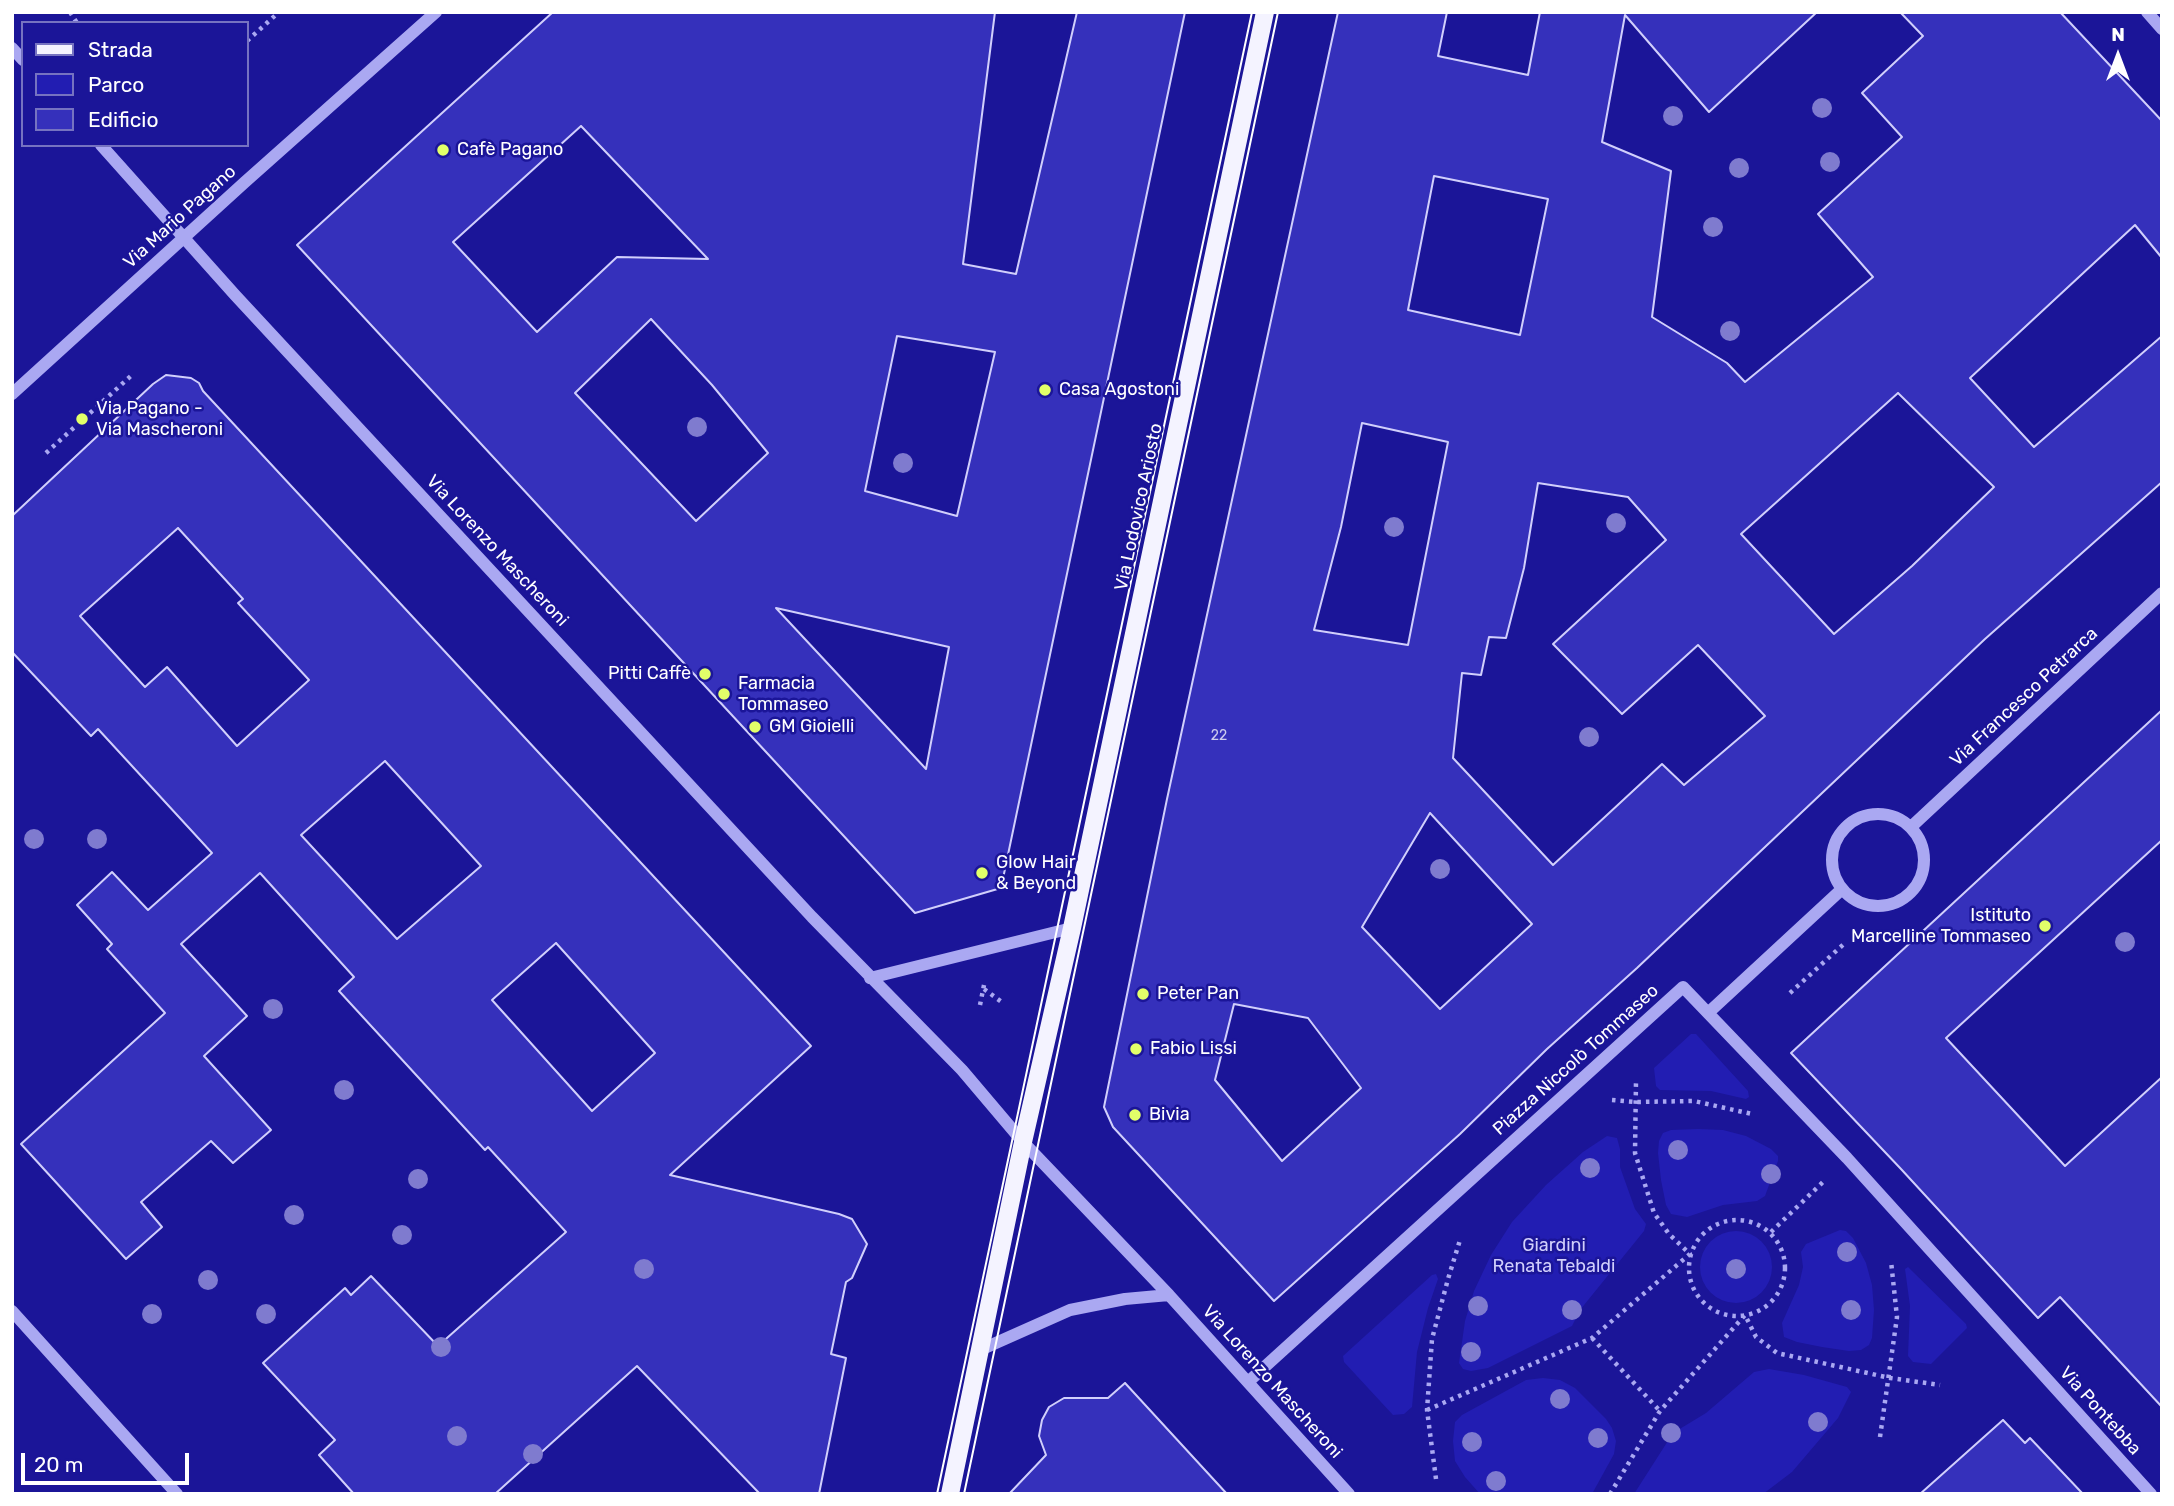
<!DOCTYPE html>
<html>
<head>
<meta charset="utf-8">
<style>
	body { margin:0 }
	#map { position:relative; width:2174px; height:1506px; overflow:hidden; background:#1b1598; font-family:Rubik,sans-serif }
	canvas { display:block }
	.frame { position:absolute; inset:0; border:14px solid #fff; pointer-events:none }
	.legend { position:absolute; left:21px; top:21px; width:228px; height:126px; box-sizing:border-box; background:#1b1598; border:2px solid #7673c1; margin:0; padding:9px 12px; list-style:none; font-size:21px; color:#fff }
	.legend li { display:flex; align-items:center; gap:14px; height:35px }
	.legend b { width:35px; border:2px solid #7673c1 }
	.north { position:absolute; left:2083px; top:21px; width:70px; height:70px; -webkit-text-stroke:5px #1b1598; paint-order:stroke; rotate:0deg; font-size:19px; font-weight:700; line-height:28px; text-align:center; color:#fff }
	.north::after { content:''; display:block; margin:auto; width:24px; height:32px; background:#fff; clip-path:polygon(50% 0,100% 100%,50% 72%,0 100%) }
	.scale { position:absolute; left:21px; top:1453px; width:168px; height:32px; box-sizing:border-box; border:4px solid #fff; border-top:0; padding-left:9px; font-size:21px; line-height:24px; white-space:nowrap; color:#fff; -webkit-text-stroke:5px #1b1598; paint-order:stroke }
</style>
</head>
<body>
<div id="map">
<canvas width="2174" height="1506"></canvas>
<div class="frame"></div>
<ul class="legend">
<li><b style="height:9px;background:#f4f3ff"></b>Strada</li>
<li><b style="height:19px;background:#221db2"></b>Parco</li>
<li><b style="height:19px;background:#3530bb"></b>Edificio</li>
</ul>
<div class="north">N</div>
<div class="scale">20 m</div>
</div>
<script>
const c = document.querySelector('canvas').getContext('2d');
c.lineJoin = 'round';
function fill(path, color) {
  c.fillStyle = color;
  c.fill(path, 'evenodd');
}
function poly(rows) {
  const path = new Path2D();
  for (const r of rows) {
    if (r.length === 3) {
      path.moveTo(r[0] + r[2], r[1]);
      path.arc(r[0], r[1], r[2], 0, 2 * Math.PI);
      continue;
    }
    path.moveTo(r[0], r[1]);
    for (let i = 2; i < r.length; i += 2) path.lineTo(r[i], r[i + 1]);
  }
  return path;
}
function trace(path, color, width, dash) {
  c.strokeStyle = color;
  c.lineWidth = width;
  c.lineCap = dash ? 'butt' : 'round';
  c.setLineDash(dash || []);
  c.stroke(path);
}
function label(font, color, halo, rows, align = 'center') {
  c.font = font + ' Rubik,sans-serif';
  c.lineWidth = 5;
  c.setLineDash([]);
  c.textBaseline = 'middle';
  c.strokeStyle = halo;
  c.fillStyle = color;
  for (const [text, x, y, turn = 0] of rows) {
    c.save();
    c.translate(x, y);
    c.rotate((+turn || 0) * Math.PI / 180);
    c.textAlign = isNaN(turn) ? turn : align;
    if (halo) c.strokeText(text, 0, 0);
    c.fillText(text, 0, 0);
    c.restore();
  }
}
fill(poly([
	[1691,1034,1696,1034,1748,1091,1749,1097,1746,1099,1711,1091,1660,1090,1656,1086,1654,1068],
	[1698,1129,1723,1130,1746,1136,1771,1149,1778,1156,1778,1161,1765,1196,1757,1201,1723,1205,1687,1217,1671,1214,1666,1205,1661,1180,1658,1153,1659,1141,1663,1133,1671,1130],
	[1607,1136,1617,1138,1620,1149,1620,1167,1635,1209,1646,1224,1644,1231,1580,1310,1572,1326,1488,1368,1471,1371,1463,1369,1459,1363,1465,1321,1474,1291,1491,1255,1512,1222,1546,1185,1583,1152],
	[1840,1230,1846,1231,1853,1238,1866,1263,1872,1285,1874,1310,1872,1338,1869,1345,1861,1350,1849,1351,1822,1347,1797,1342,1784,1337,1782,1323,1799,1285,1803,1267,1801,1252,1806,1244],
	[1736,1267,36],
	[1908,1267,1966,1324,1967,1328,1931,1364,1913,1362,1908,1356,1910,1306,1905,1269],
	[1436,1274,1438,1279,1428,1308,1417,1352,1412,1407,1404,1414,1393,1415,1344,1362,1343,1356,1432,1275],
	[1769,1369,1804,1375,1847,1387,1851,1392,1838,1418,1792,1472,1763,1494,1634,1494,1673,1433,1706,1413,1754,1372],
	[1543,1378,1560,1380,1575,1388,1606,1419,1612,1428,1616,1441,1614,1454,1592,1494,1480,1494,1465,1477,1455,1461,1453,1441,1455,1422,1462,1415,1526,1380]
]), '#221db2');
const building = poly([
	[553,12,995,12,963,264,1016,274,1077,12,1185,12,1001,888,915,913,297,245,553,12],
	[581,126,708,259,617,257,537,332,453,242,581,126],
	[651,319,712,385,768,453,696,521,575,393,651,319],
	[897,336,995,352,957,516,865,491,897,336],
	[776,608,949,647,926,769,776,608],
	[1338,12,1447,12,1438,56,1528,75,1540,12,1817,12,1709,112,1625,15,1602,142,1671,171,1652,317,1727,363,1745,382,1873,277,1818,214,1902,137,1862,93,1923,36,1900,12,2060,12,2162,121,2162,258,2135,225,1970,378,2034,447,2162,336,2162,482,1985,639,1637,968,1547,1049,1460,1134,1274,1301,1113,1127,1104,1107,1167,799,1338,12],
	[1434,176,1548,199,1520,335,1408,310,1434,176],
	[1898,393,1994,487,1912,566,1834,634,1741,534,1898,393],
	[1362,423,1448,442,1408,645,1314,630,1341,527,1362,423],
	[1538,483,1628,497,1666,540,1553,644,1622,714,1698,645,1765,716,1684,785,1662,764,1553,865,1453,758,1462,673,1481,675,1489,637,1506,638,1524,568,1538,483],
	[1430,813,1532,924,1440,1009,1362,927,1430,813],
	[1234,1004,1308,1018,1361,1088,1282,1161,1215,1080,1234,1004],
	[166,375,191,378,199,383,203,391,811,1046,670,1175,839,1214,852,1219,867,1244,852,1278,846,1282,831,1354,846,1358,819,1494,760,1494,637,1366,495,1494,354,1494,319,1455,335,1440,263,1363,345,1288,351,1295,371,1276,438,1346,566,1232,488,1147,485,1150,339,991,354,977,260,873,181,944,247,1016,204,1056,271,1130,233,1163,211,1141,141,1202,162,1227,126,1259,21,1144,165,1013,107,949,112,944,77,905,112,872,148,910,212,853,98,729,91,736,12,652,12,516,153,384,166,375],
	[178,528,243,599,238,603,309,680,237,746,167,667,145,687,80,616,178,528],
	[385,761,481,866,397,939,301,835,385,761],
	[556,943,655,1053,592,1111,492,1000,556,943],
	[2162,710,2162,840,1946,1038,2065,1166,2162,1077,2162,1407,2060,1297,2038,1318,1901,1169,1791,1053,2162,710],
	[1125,1383,1227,1494,1009,1494,1046,1455,1039,1436,1042,1420,1049,1407,1064,1398,1108,1398,1125,1383],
	[2003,1420,2025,1443,2030,1438,2083,1494,1920,1494,2003,1420]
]);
fill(building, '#3530bb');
trace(building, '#d1cffc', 2);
trace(poly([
	[70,12,77,23],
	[247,41,279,12],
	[46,453,133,374],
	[984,989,1003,1003],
	[1790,993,1846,942],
	[980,1005,984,985],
	[1612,1100,1636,1102,1694,1101,1752,1114],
	[1737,1268,48],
	[1771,1232,1823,1182],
	[1592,1338,1660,1411],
	[1427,1410,1592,1338,1690,1254,1669,1234,1654,1213,1635,1153,1636,1080],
	[1880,1437,1897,1317,1891,1261],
	[1436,1479,1427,1410,1432,1339,1448,1279,1460,1240],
	[1610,1494,1660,1411,1745,1315,1756,1337,1777,1353,1890,1378,1940,1385]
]), '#aaa8f2', 4.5, [3.5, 5]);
trace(poly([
	[2147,12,2162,29],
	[12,48,23,60],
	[101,145,235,295,812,917,962,1070,1023,1142,1169,1295,1349,1494],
	[12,394,245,182,436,12],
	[1878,860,46],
	[1911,827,2162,593],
	[870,978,1072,928],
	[1708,1013,1841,890],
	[12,1311,177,1494],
	[980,1350,1070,1310,1125,1299,1169,1295],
	[1248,1382,1683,987,1847,1158,2151,1494]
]), '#aaa8f2', 12);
trace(poly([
	[950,1494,1023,1142,1072,928,1265,12]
]), '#f4f3ff', 18);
trace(poly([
	[937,1494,1252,12],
	[964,1494,1278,12]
]), '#fff', 2);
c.fillStyle = '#7f7bcf';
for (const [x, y] of [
	[1822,108],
	[1673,116],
	[1830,162],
	[1739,168],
	[1713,227],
	[1730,331],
	[697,427],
	[903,463],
	[1616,523],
	[1394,527],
	[1589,737],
	[34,839],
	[97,839],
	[1440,869],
	[2125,942],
	[273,1009],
	[344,1090],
	[1678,1150],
	[1590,1168],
	[1771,1174],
	[418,1179],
	[294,1215],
	[402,1235],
	[1847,1252],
	[644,1269],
	[1736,1269],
	[208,1280],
	[1478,1306],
	[1572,1310],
	[1851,1310],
	[152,1314],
	[266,1314],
	[441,1347],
	[1471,1352],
	[1560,1399],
	[1818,1422],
	[1671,1433],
	[457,1436],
	[1598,1438],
	[1472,1442],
	[533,1454],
	[1496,1481]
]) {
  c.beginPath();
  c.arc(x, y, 10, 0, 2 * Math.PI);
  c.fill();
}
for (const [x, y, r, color] of [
	[443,150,7,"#e2ff69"],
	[1045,390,7,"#e2ff69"],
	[82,419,7,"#e2ff69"],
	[705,674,7,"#e2ff69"],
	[724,694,7,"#e2ff69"],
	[755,727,7,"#e2ff69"],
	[982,873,7,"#e2ff69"],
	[2045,926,7,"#e2ff69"],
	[1143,994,7,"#e2ff69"],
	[1136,1049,7,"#e2ff69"],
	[1135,1115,7,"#e2ff69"]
]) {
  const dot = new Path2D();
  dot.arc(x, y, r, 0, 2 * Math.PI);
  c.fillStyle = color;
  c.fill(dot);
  trace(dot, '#1b1598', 2.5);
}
label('14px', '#cccbee', null, [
	["22",1219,736]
]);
label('18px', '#fff', '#1b1598', [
	["Cafè Pagano",457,150],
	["Casa Agostoni",1059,390],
	["Via Pagano -",96,409],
	["Via Mascheroni",96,430],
	["Pitti Caffè",691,674,"right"],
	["Farmacia",738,684],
	["Tommaseo",738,705],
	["GM Gioielli",769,727],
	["Glow Hair",996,863],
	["& Beyond",996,884],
	["Istituto",2031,916,"right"],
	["Marcelline Tommaseo",2031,937,"right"],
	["Peter Pan",1157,994],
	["Fabio Lissi",1150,1049],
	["Bivia",1149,1115]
], 'left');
label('18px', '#fff', '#1b1598', [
	["Via Mario Pagano",180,217,-42],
	["Via Lodovico Ariosto",1139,507,-78],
	["Via Lorenzo Mascheroni",497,551,47],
	["Via Francesco Petrarca",2024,697,-43],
	["Piazza Niccolò Tommaseo",1576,1060,-42],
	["Via Lorenzo Mascheroni",1272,1382,48],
	["Via Pontebba",2100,1411,48]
]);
label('18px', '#d1cffc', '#1b1598', [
	["Giardini",1554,1246],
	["Renata Tebaldi",1554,1267]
]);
</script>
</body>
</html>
